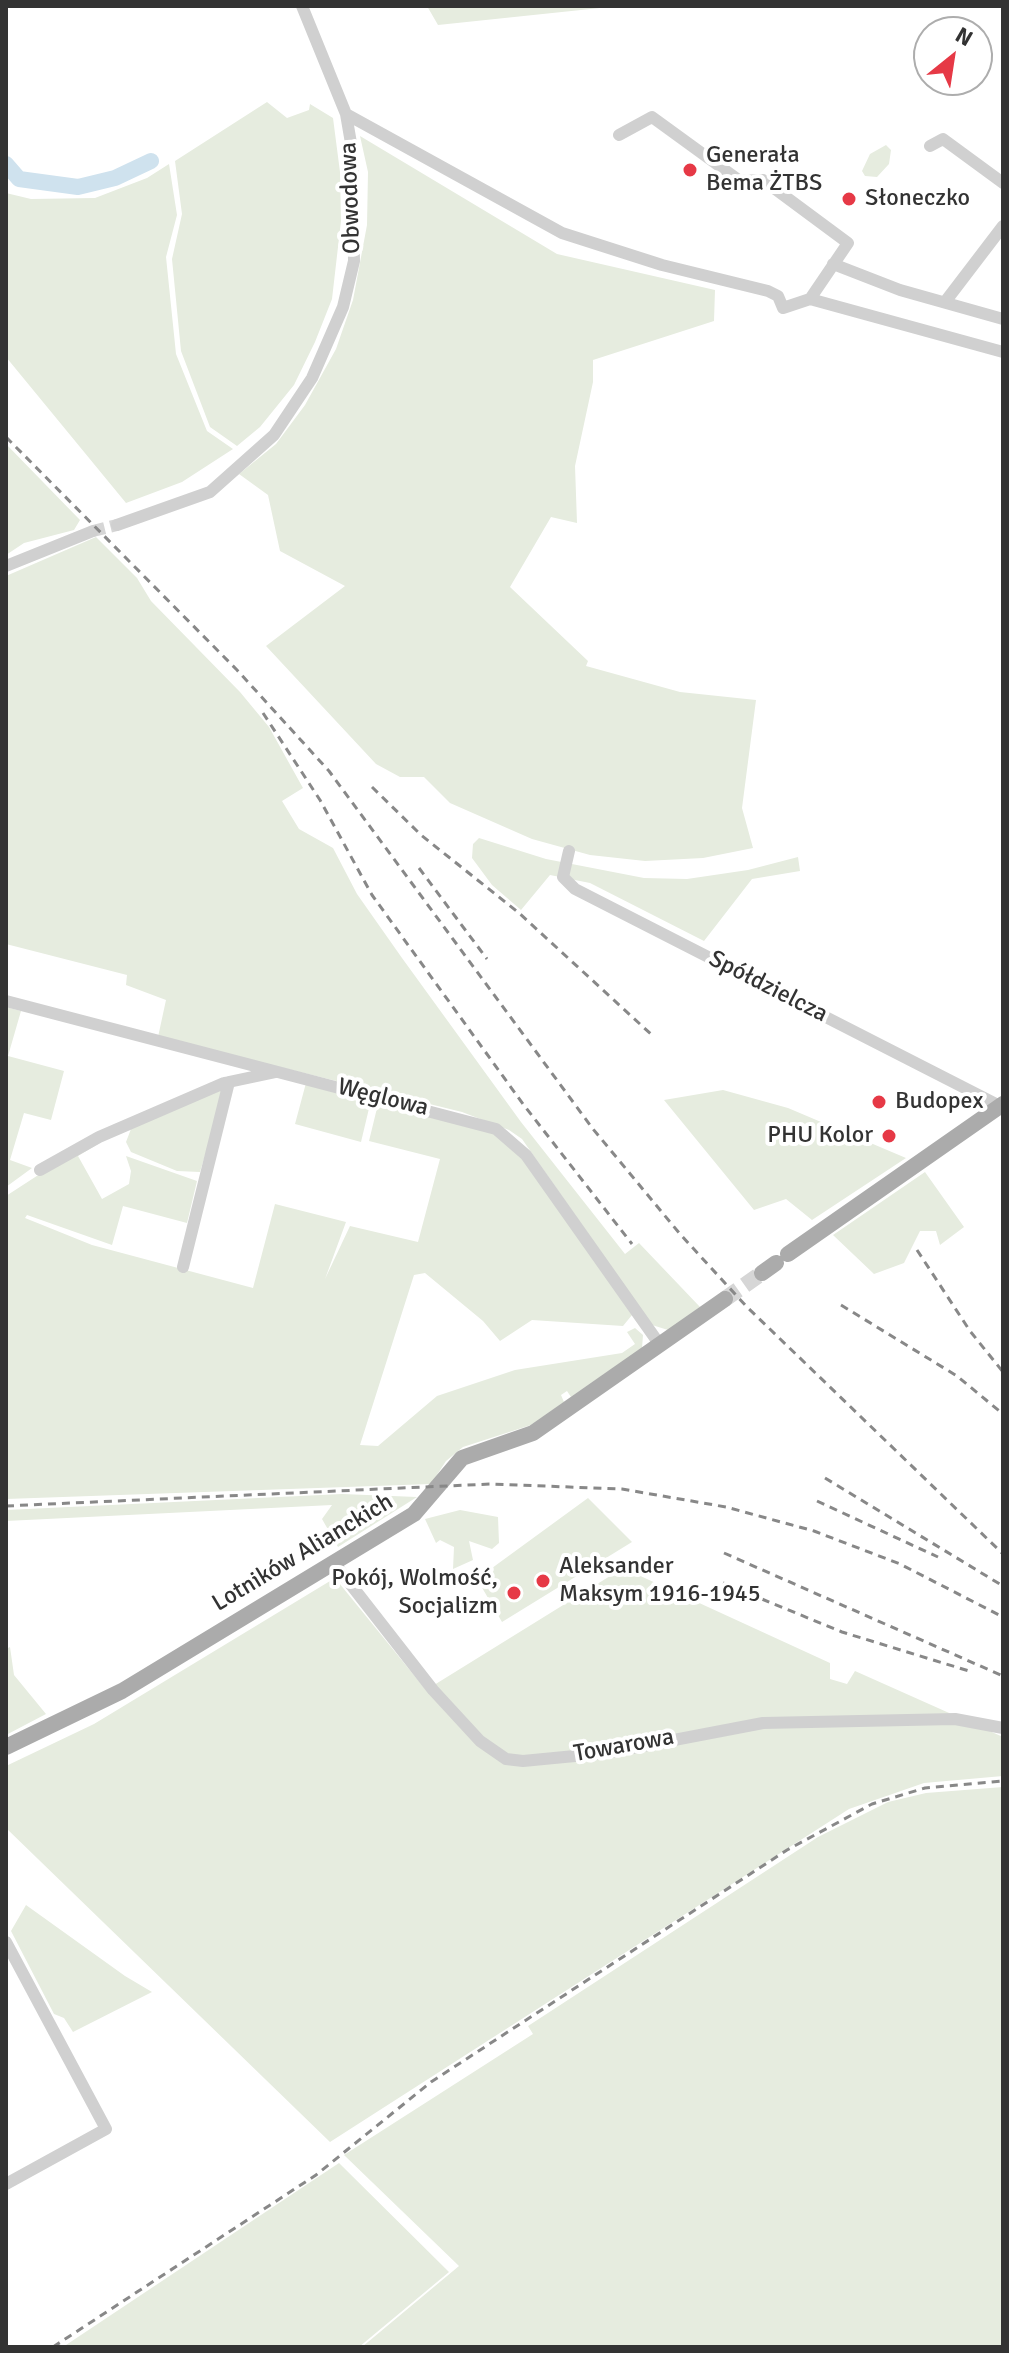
<!DOCTYPE html>
<html>
<head>
<meta charset="utf-8">
<style>
	body { margin:0 }
	#map { position:relative; width:1009px; height:2353px; overflow:hidden; background:#fff; font-family:Signika,sans-serif }
	canvas { display:block }
	.frame { position:absolute; inset:0; border:8px solid #333; pointer-events:none }
	.north { position:absolute; left:913px; top:16px; width:80px; height:80px; box-sizing:border-box; background:#fff; border:2px solid #adadad; border-radius:50%; rotate:30deg; font-size:22px; font-weight:700; line-height:32px; text-align:center; color:#333 }
	.north::after { content:''; display:block; margin:auto; width:28px; height:36px; background:#e63946; clip-path:polygon(50% 0,100% 100%,50% 72%,0 100%) }
</style>
</head>
<body>
<div id="map">
<canvas width="1009" height="2353"></canvas>
<div class="frame"></div>
<div class="north">N</div>
</div>
<script>
const c = document.querySelector('canvas').getContext('2d');
c.lineJoin = 'round';
function fill(path, color) {
  c.fillStyle = color;
  c.fill(path, 'evenodd');
}
function poly(rows) {
  const path = new Path2D();
  for (const r of rows) {
    path.moveTo(r[0], r[1]);
    for (let i = 2; i < r.length; i += 2) path.lineTo(r[i], r[i + 1]);
  }
  return path;
}
function trace(path, color, width, dash) {
  c.strokeStyle = color;
  c.lineWidth = width;
  c.lineCap = dash ? 'butt' : 'round';
  c.setLineDash(dash || []);
  c.stroke(path);
}
function label(font, color, halo, rows, align = 'center') {
  c.font = font + ' Signika,sans-serif';
  c.lineWidth = 8;
  c.setLineDash([]);
  c.textBaseline = 'middle';
  c.strokeStyle = halo;
  c.fillStyle = color;
  for (const [text, x, y, turn = 0] of rows) {
    c.save();
    c.translate(x, y);
    c.rotate((+turn || 0) * Math.PI / 180);
    c.textAlign = isNaN(turn) ? turn : align;
    if (halo) c.strokeText(text, 0, 0);
    c.fillText(text, 0, 0);
    c.restore();
  }
}
fill(poly([
	[427,6,619,6,438,25],
	[267,102,287,118,309,110,310,104,333,118,340,172,341,221,332,299,315,342,294,385,260,427,237,446,210,427,181,351,172,259,182,214,175,161],
	[360,136,557,254,715,290,714,321,593,360,593,382,575,466,577,523,551,517,510,587,588,661,586,666,680,692,756,700,742,808,753,848,703,858,645,861,590,855,532,839,450,803,424,777,400,777,376,764,266,646,345,586,280,551,268,495,239,474,276,444,305,405,336,349,353,300,367,225,368,172],
	[886,145,891,150,889,164,877,177,865,176,862,171,870,154],
	[169,164,177,215,166,257,176,354,207,431,233,449,182,482,126,503,6,357,6,193,31,199,95,198,147,178],
	[6,444,80,520,74,530,24,543,6,555],
	[96,537,137,578,151,601,240,692,269,727,303,788,282,801,299,829,333,848,357,894,402,958,521,1122,625,1254,639,1243,700,1307,668,1330,652,1325,522,1139,509,1130,462,1112,158,1037,166,1000,126,985,127,975,6,944,6,576],
	[479,838,546,859,644,878,687,879,748,870,798,857,800,871,752,879,704,941,590,883,550,875,521,910,492,885,472,858,473,844],
	[6,1007,21,1011,8,1056,64,1071,51,1120,24,1113,10,1160,32,1168,6,1187],
	[306,1083,371,1100,361,1142,295,1124],
	[221,1088,223,1095,200,1172,177,1171,131,1152,126,1142,131,1129],
	[723,1090,788,1108,906,1158,812,1220,786,1199,754,1210,664,1100],
	[378,1104,486,1128,512,1143,632,1315,623,1326,532,1320,500,1341,483,1321,425,1273,414,1275,360,1445,378,1446,437,1396,515,1370,622,1353,635,1344,627,1332,635,1328,643,1335,642,1348,571,1397,567,1391,561,1395,564,1402,531,1425,463,1447,446,1461,431,1484,6,1499,6,1196,66,1157,98,1144,78,1156,102,1199,129,1184,131,1171,126,1156,197,1181,187,1223,123,1206,112,1245,27,1215,25,1218,92,1245,253,1288,275,1204,346,1222,325,1279,350,1226,418,1242,440,1159,369,1141],
	[925,1172,964,1227,940,1245,936,1231,920,1231,904,1263,874,1274,833,1235],
	[342,1494,417,1497,338,1547,322,1519,332,1505,6,1521,6,1510],
	[588,1498,632,1542,502,1622,477,1579],
	[460,1510,498,1517,499,1543,492,1549,469,1541,473,1560,453,1569,454,1547,440,1540,436,1543,425,1519],
	[623,1568,830,1663,830,1679,847,1684,855,1671,1003,1737,1003,1776,924,1783,849,1809,330,2142,6,1828,6,1766,94,1724,335,1578,426,1690],
	[10,1647,14,1675,46,1714,6,1735,6,1649],
	[1003,1787,1003,2347,362,2347,459,2266,344,2155,533,2034,528,2026,818,1837,888,1802,926,1793],
	[26,1905,125,1976,152,1992,73,2032,64,2018,54,2014,11,1931],
	[339,2163,449,2272,359,2347,63,2347]
]), '#e6ecdf');
trace(poly([
	[6,164,19,179,78,187,115,178,151,161]
]), '#cfe2ee', 16);
trace(poly([
	[93,531,117,525]
]), '#d6d6d6', 12, [12, 6]);
trace(poly([
	[725,1299,762,1273]
]), '#d6d6d6', 16, [16, 8]);
trace(poly([
	[346,114,562,233,662,265,768,291,778,296,783,308,810,299],
	[619,135,652,117,740,181,763,180,848,243,810,299],
	[930,146,943,139,1003,183],
	[833,264,900,290,1003,319],
	[810,299,1003,352],
	[945,302,1003,226],
	[117,525,210,492,274,435,312,378,343,307,354,261,352,149,346,114,302,6],
	[6,566,93,531],
	[569,851,563,877,575,889,1000,1106],
	[6,1001,496,1129,526,1155,660,1345],
	[40,1170,99,1137,224,1083,276,1072],
	[183,1267,229,1082],
	[334,1563,433,1690,480,1741,506,1759,523,1761,606,1753,763,1723,955,1719,1003,1728],
	[6,1942,106,2129,6,2184]
]), '#d0d0d0', 12);
trace(poly([
	[788,1254,1003,1104],
	[762,1273,776,1263],
	[6,1747,122,1691,414,1514,462,1458,533,1433,725,1299]
]), '#ababab', 16);
trace(poly([
	[6,437,237,670,329,771,593,1129,680,1234,746,1306,1003,1554],
	[263,713,320,800,372,895,523,1104,632,1244],
	[372,787,421,835,519,913,653,1036],
	[419,868,487,959],
	[917,1250,970,1331,1003,1372],
	[841,1305,957,1376,1003,1414],
	[825,1478,1003,1586],
	[817,1501,938,1557],
	[6,1506,490,1484,622,1489,726,1507,814,1531,900,1564,1003,1617],
	[724,1553,1003,1676],
	[723,1583,842,1632,969,1671],
	[53,2347,316,2175,431,2082,787,1850,872,1804,925,1788,1003,1781]
]), '#888', 3, [8, 6]);
for (const [x, y, r, color] of [
	[690,170,8,"#e63946"],
	[849,199,8,"#e63946"],
	[879,1102,8,"#e63946"],
	[889,1136,8,"#e63946"],
	[543,1581,8,"#e63946"],
	[514,1593,8,"#e63946"]
]) {
  const dot = new Path2D();
  dot.arc(x, y, r, 0, 2 * Math.PI);
  c.fillStyle = color;
  c.fill(dot);
  trace(dot, '#fff', 3);
}
label('24px', '#333', '#fff', [
	["Generała",706,156],
	["Bema ŻTBS",706,184],
	["Słoneczko",865,199],
	["Budopex",895,1102],
	["PHU Kolor",873,1136,"right"],
	["Aleksander",559,1567],
	["Maksym 1916-1945",559,1595],
	["Pokój, Wolmość,",498,1579,"right"],
	["Socjalizm",498,1607,"right"]
], 'left');
label('24px', '#333', '#fff', [
	["Obwodowa",351,198,-92],
	["Spółdzielcza",768,987,27],
	["Węglowa",383,1098,14],
	["Lotników Alianckich",303,1553,-31],
	["Towarowa",624,1746,-10]
]);
</script>
</body>
</html>
